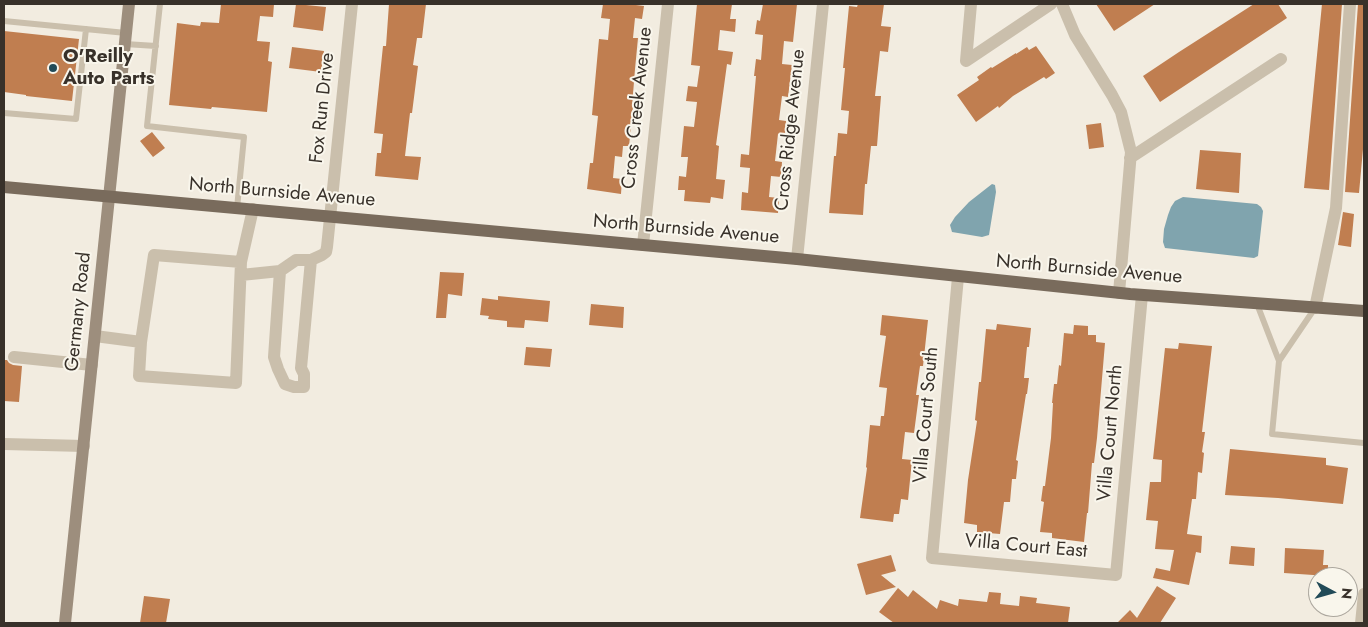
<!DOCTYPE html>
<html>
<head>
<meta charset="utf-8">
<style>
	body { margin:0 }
	#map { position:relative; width:1368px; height:627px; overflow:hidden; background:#f2ece0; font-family:Jost,sans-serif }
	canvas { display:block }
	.frame { position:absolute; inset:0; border:5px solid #38312a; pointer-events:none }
	.north { position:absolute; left:1308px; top:567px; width:50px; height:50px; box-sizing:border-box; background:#f9f6ec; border:1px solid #aca79e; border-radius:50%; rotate:96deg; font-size:14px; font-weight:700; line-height:20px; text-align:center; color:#38312a }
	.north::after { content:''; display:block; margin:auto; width:18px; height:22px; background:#224b58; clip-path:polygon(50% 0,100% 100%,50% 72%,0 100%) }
</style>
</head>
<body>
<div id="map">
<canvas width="1368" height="627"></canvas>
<div class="frame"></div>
<div class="north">N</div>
</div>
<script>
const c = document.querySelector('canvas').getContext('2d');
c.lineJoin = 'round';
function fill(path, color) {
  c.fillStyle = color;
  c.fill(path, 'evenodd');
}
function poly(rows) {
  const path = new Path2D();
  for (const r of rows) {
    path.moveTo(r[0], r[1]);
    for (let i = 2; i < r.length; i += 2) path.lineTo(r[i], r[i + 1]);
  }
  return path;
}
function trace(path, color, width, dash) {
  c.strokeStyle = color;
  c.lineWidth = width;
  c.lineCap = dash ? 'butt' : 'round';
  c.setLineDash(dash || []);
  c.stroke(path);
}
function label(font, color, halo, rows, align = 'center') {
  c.font = font + ' Jost,sans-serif';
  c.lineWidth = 4;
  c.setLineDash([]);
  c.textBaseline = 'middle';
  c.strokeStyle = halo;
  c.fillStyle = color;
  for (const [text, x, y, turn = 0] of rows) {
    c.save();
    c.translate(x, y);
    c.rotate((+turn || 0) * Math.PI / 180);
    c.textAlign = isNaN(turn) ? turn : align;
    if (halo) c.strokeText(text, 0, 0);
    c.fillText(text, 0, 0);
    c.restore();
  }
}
fill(poly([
	[992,184,995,185,996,192,989,235,982,237,952,232,950,225,955,217,969,202],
	[1183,197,1257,204,1261,207,1263,211,1258,256,1254,258,1165,248,1163,242,1164,229,1168,215,1171,207,1175,201]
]), '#80a4ae');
fill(poly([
	[221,4,274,4,273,17,260,16,257,41,270,42,268,61,272,62,267,112,212,107,211,109,169,105,177,23,200,26,201,22,219,23],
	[296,4,326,7,323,31,293,27],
	[389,4,426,4,422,38,417,38,413,65,418,66,412,113,410,113,405,156,421,157,418,180,375,176,377,153,381,153,383,134,374,133,383,46,386,46],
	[603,4,628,4,644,6,642,19,635,18,633,38,638,38,635,69,632,107,633,107,629,146,623,146,622,157,615,156,613,178,622,179,621,194,587,189,590,163,593,163,598,116,592,115,599,39,608,40,610,19,601,18],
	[697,4,732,4,730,19,736,19,735,32,720,30,718,50,733,52,731,65,727,64,716,145,719,146,716,179,725,180,723,199,711,197,710,203,684,201,685,190,678,190,679,176,686,177,688,157,681,157,684,126,694,127,697,102,686,101,688,86,697,87,700,66,691,65],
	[763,4,797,4,793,42,784,41,782,64,792,65,788,97,782,96,779,120,786,121,785,134,778,134,775,161,782,162,781,177,771,176,769,197,779,198,778,213,741,210,742,192,748,193,750,168,740,167,741,154,749,155,756,76,754,76,756,59,761,60,763,35,755,34,757,20,760,21],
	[858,4,884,4,881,26,891,27,888,52,880,51,875,96,881,96,877,146,871,146,867,184,865,184,863,215,829,213,834,156,836,156,838,133,847,134,849,111,841,110,845,68,843,68,849,6,857,7],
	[1096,4,1155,4,1114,31],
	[1254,4,1278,4,1287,18,1160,102,1143,76,1179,52],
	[1322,4,1342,4,1329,190,1304,188],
	[1358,4,1364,4,1364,138,1359,193,1345,192],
	[4,31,79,39,72,101,26,96,26,95,4,92],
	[1036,46,1055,73,1046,79,1044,77,1013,96,999,108,998,106,976,122,957,95,979,80,977,77,991,67,992,68,1016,53,1016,54,1027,47,1029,50],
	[292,47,324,51,321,72,289,68],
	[1101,123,1104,147,1089,149,1086,125],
	[152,132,165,148,153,157,140,141],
	[1200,150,1241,153,1239,193,1196,189],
	[1343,212,1354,214,1351,247,1338,245],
	[440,272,464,273,462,296,448,294,446,318,436,318],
	[498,296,550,301,548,322,525,320,524,328,507,327,507,321,488,319,489,316,480,315,482,298,498,300],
	[591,304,624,307,623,328,589,325],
	[882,315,928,320,923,366,920,366,916,395,919,395,914,433,905,432,902,459,912,460,908,500,901,499,899,514,894,514,893,522,860,518,867,468,866,467,870,425,880,426,881,416,884,416,887,388,879,387,886,336,880,335],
	[997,324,1031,328,1029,347,1027,347,1024,378,1029,378,1027,394,1026,394,1016,460,1018,461,1016,479,1012,479,1010,502,1004,502,1000,534,977,532,977,525,964,523,968,480,977,421,975,420,979,382,981,382,986,329,996,330],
	[1074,325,1088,326,1088,335,1096,335,1096,342,1105,343,1097,438,1094,463,1092,463,1088,513,1087,513,1084,542,1052,538,1052,533,1040,532,1044,502,1041,501,1043,486,1045,486,1051,438,1053,403,1052,403,1054,384,1057,384,1059,365,1061,366,1064,333,1073,334],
	[1179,343,1212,346,1202,432,1205,432,1202,452,1204,453,1202,473,1198,472,1196,499,1192,499,1187,534,1202,536,1201,553,1196,552,1189,585,1153,578,1156,568,1170,571,1174,550,1155,549,1158,521,1146,520,1150,482,1161,482,1162,460,1153,459,1165,348,1178,349],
	[526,347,552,349,550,367,524,365],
	[4,360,7,360,9,363,13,365,22,366,19,402,4,401],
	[1230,449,1326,458,1326,465,1348,468,1343,504,1278,498,1225,495],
	[1231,546,1255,548,1254,566,1229,564],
	[1285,548,1324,550,1323,565,1328,565,1328,576,1284,573],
	[891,555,896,571,881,575,896,587,866,595,857,564],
	[1157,586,1176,598,1160,623,1117,623,1130,610,1137,618],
	[898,588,908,597,913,590,937,609,940,600,958,606,959,599,987,602,989,592,1001,593,1000,604,1019,606,1020,596,1037,598,1036,603,1070,607,1068,623,894,623,879,612],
	[144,596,170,599,166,623,140,623]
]), '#c07e50');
trace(poly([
	[160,4,147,126,244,137,237,208],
	[4,21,126,33],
	[125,44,156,46],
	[4,113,76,119,86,29],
	[1257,304,1279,361,1315,308],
	[1279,361,1272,434,1364,443]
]), '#cabfac', 6);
trace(poly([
	[971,4,966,61,1051,4],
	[1062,4,1075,35,1112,95,1121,112,1131,152,1119,293],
	[1130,158,1281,59],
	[643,245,668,4],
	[797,259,823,4],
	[241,262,154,255,141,342,139,376,236,383,241,262,253,209],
	[280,271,296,260,311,260],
	[241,275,280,271,274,357,278,369,285,384,294,387,304,387,304,374,301,368,311,260,322,255,326,252,327,247,352,4],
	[958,277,932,558,1116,575,1142,295],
	[1315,308,1336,208,1350,4],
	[95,336,141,342],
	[14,357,92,365],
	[4,444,84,446],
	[1361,623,1364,594]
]), '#cabfac', 12);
trace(poly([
	[65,623,129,4]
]), '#9d8e7d', 12);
trace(poly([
	[4,187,797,259,1130,294,1364,311]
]), '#796b5c', 12);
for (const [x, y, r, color] of [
	[53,68,5,"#224b58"]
]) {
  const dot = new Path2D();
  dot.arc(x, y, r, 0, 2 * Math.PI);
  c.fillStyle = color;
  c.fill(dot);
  trace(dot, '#f9f6ec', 2);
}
label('bold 19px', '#38312a', '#f9f6ec', [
	["O'Reilly",63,57],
	["Auto Parts",63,79]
], 'left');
label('19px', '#38312a', '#f9f6ec', [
	["Fox Run Drive",323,108,-84],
	["Cross Creek Avenue",638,108,-84],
	["Cross Ridge Avenue",791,130,-84],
	["North Burnside Avenue",282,193,5],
	["North Burnside Avenue",686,230,5],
	["North Burnside Avenue",1089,270,5],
	["Germany Road",79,312,-84],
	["Villa Court South",927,415,-85],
	["Villa Court North",1111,433,-85],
	["Villa Court East",1026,547,5]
]);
</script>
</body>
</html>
